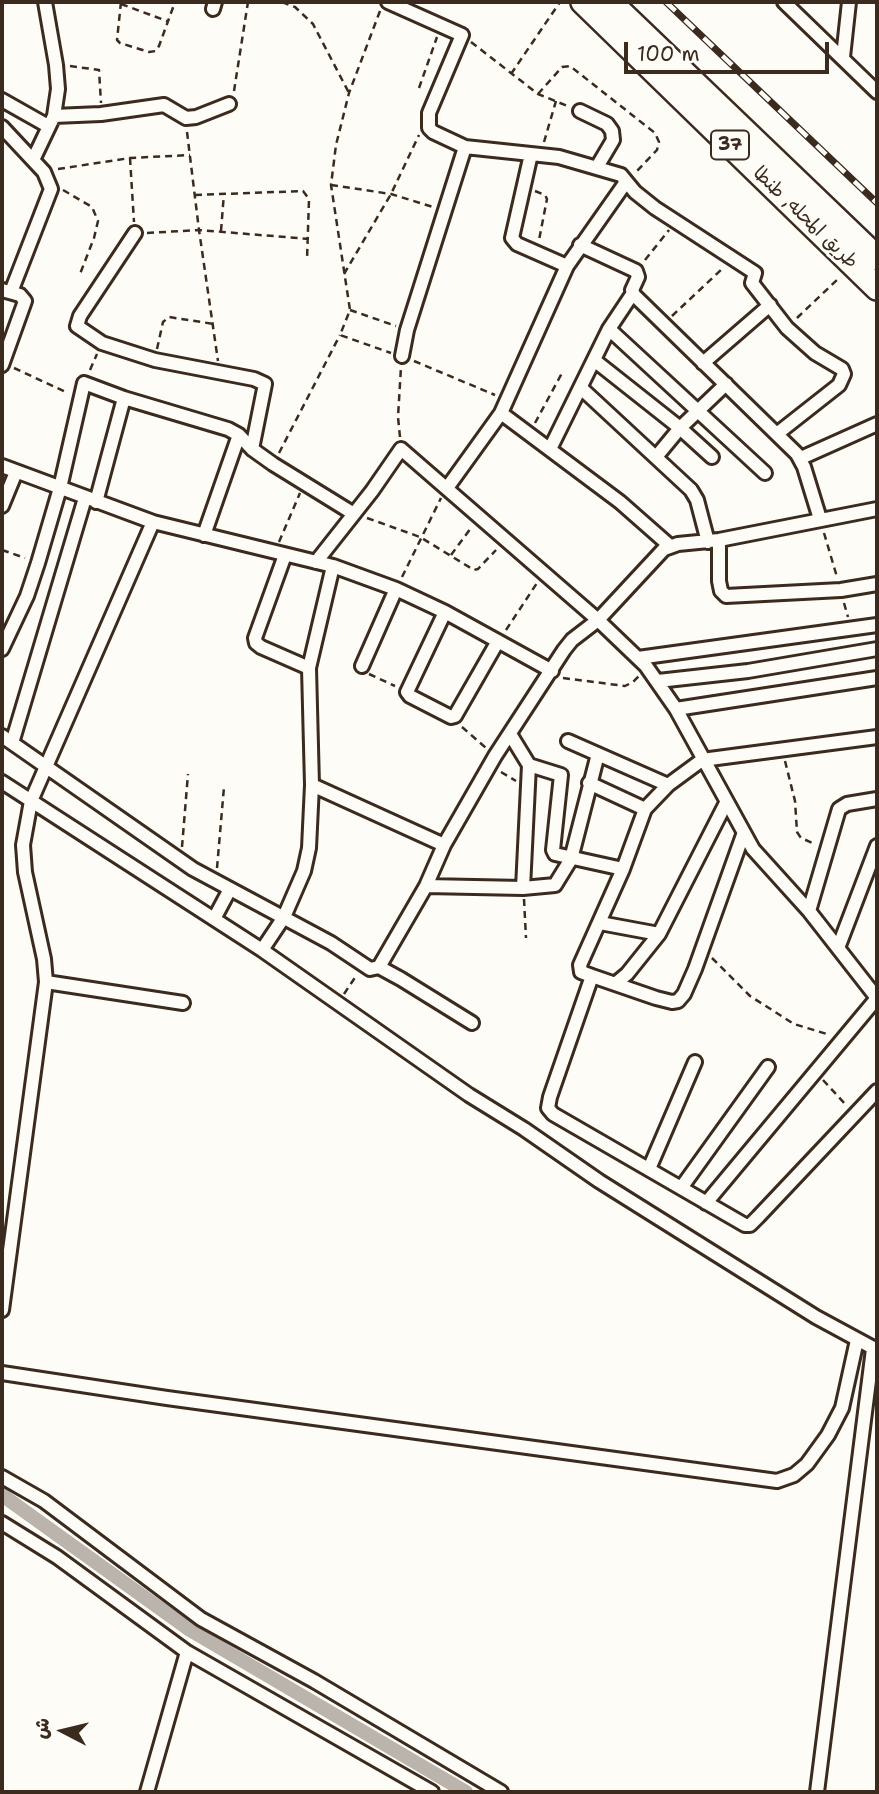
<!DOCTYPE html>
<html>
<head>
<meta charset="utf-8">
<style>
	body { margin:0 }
	#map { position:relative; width:879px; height:1794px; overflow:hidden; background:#fdfcf7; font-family:"Shantell Sans","Playpen Sans Arabic",sans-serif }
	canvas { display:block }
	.frame { position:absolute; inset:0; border:4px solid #3b2a1e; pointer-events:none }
	.north { position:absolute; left:28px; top:1696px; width:70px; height:70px; -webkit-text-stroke:5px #fdfcf7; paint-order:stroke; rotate:277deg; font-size:19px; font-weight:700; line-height:28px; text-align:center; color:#3b2a1e }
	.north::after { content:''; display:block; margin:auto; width:24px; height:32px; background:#3b2a1e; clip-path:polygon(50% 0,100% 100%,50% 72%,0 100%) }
	.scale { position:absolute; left:624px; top:42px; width:205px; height:32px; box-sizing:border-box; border:4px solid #3b2a1e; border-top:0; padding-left:9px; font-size:21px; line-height:24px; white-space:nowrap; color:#3b2a1e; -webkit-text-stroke:5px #fdfcf7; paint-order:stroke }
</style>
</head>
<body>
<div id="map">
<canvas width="879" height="1794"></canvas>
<div class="frame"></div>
<div class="north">ش</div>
<div class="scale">100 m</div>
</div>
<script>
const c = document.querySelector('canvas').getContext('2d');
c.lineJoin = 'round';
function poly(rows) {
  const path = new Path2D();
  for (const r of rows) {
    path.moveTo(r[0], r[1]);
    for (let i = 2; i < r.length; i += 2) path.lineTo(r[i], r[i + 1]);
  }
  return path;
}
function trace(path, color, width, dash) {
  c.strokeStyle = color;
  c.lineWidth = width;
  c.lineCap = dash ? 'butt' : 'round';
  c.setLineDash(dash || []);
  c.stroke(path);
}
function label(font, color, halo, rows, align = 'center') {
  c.font = font + ' "Shantell Sans","Playpen Sans Arabic",sans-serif';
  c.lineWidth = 6;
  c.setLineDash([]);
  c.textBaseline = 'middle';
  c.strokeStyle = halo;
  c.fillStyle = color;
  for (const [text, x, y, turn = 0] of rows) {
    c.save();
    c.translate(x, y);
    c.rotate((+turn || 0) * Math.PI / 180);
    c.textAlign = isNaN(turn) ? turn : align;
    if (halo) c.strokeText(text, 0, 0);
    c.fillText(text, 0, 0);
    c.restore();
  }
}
trace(poly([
	[2,1495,190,1630,466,1792]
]), '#bbb4ad', 14);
const street = poly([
	[388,2,462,35,429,113,429,128,433,132,465,147,559,157,621,175,635,192,655,208,755,273,752,283,787,328,815,353,842,369,844,374,839,385,778,433],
	[784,2,877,92],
	[213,9,215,2],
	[843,57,849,2],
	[2,100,48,126],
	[580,111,607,124,612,131,613,140,597,167],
	[54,116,101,114,164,105,186,118,196,117,229,104],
	[2,127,44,172,51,189,11,292],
	[531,154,512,238,517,244,567,266],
	[33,160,54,116,58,89,56,65,45,2],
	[135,233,80,316,77,326,102,343,155,360,254,379,265,384,252,449],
	[580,245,636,271,638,277,632,290,634,295,797,454,804,467,820,519],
	[2,290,20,295,25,301,2,365],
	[609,329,765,473],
	[402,356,407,330,465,147],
	[594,360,680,428,712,457],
	[703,363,770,305],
	[581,388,691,490,697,500,708,542],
	[501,413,620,502,670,546],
	[550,449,609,329,633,293],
	[656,457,680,428,726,384],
	[801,458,877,424],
	[2,466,153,522,333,566,396,589,445,612,552,671],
	[447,488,501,413,567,266,626,182],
	[96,502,124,398],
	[2,506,16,472],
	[204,535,239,435],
	[719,540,719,581,721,591,726,596,841,590,877,584],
	[285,555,255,638,256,643,261,647,309,668],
	[316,562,372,491,401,449,598,620,646,666,676,709,753,849,809,911,877,998],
	[445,612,407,692,410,696,451,717,455,716,498,641],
	[2,649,27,596,38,563,60,488,84,383,124,398,228,429,239,435,252,449,273,464,354,514],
	[638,658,877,625],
	[362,666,396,589],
	[658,681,748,671,877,649],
	[676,709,877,678],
	[510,734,529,765,523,888],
	[2,736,193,869,331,943,370,969,379,967,401,979,472,1023],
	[877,737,702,760,668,785,645,809,623,869,580,965,581,972,592,976,550,1097,548,1108,553,1114,745,1225,750,1225,758,1217,877,1091],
	[568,741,668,785],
	[12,743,85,498],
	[529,765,561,775,553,850,555,854,623,869],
	[2,782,262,950,469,1095,524,1129,599,1181,816,1317,877,1350],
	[589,783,645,809],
	[312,785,444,845],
	[426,886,523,888,555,885,571,859,598,754],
	[809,911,839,809,847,804,877,799],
	[214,919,230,889],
	[600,923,659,934,726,803],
	[838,948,877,846],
	[262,950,284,917,304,871,309,848,312,785,309,668,333,566],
	[379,967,426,886,444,845,495,756,564,650,572,640,598,620,664,549,678,544,719,540,877,509],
	[592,976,656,998,672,1002,678,1001,684,994,695,969,743,835],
	[46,982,183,1003],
	[615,984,627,974,659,934],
	[649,1169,695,1062],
	[681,1188,768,1067],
	[706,1203,877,998],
	[2,1310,46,982,44,959,25,872,23,845,31,801,153,522],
	[2,1373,167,1398,777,1481,794,1475,807,1464,828,1435,842,1408,857,1340],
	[2,1477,44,1501,201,1619,314,1681,501,1792],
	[2,1523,57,1557,187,1652,432,1792],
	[147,1792,187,1652],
	[817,1792,873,1349]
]);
const highway = poly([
	[583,2,877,288],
	[610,2,877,258]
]);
trace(street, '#3b2a1e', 18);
trace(highway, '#3b2a1e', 28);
trace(poly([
	[121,2,117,40,120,43,149,52,156,51,159,46,175,2],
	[282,2,295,7,313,24,349,93],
	[121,4,167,21],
	[380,11,349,93,336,145,331,185,350,310,340,335,391,353],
	[471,42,538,94,570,107],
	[70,66,99,70,101,103],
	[511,74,560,2],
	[419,88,437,37],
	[234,91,248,2],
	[538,94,562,67,570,66,655,133,659,142,657,150,634,174],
	[187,132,199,230,218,361],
	[544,142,556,101],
	[130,158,134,222],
	[58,169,130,158,190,155],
	[331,185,391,194,433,207],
	[63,190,92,207,98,221,94,238,80,274],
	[535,191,545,195,547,199,539,240],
	[195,195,303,191,309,199,307,260],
	[221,231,224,193],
	[147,233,199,230,309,239],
	[645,260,669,230],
	[344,274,391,194,419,135],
	[350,310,396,326],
	[672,316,723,268],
	[797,318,840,277],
	[157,349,163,322,169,317,214,324],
	[414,361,495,395],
	[14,368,68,393],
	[90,370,97,354],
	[535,423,562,373],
	[400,437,398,417,401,367],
	[279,453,340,335],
	[367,518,420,537,474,570,478,569,496,550],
	[824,533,837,577],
	[279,542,300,493],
	[2,550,25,558],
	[451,555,471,528],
	[402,577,441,498],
	[844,603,848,617],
	[506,630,537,583],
	[369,674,395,686],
	[563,678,625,686,633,682,639,676],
	[462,727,486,748],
	[785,761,795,801,797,832,801,838,815,844],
	[501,772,516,781],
	[182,847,188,774],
	[217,868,224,787],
	[524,899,526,938],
	[712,958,750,996,794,1024,830,1035],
	[344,994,356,976],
	[823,1080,847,1106]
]), '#3b2a1e', 2.5, [7, 5]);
trace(street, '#fdfcf7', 12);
trace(highway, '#fdfcf7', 23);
const rail = poly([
	[666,2,877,203]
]);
trace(rail, '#3b2a1e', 7);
trace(rail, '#fdfcf7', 4.5, [13]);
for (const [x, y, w] of [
	[730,145,38]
]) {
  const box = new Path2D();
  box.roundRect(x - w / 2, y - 14.5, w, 29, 5);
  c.fillStyle = '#fdfcf7';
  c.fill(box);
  trace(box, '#3b2a1e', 2);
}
label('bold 18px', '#3b2a1e', null, [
	["37",730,145]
]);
label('19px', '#3b2a1e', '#fdfcf7', [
	["طريق المحله, طنطا",805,218,44]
]);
</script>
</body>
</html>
